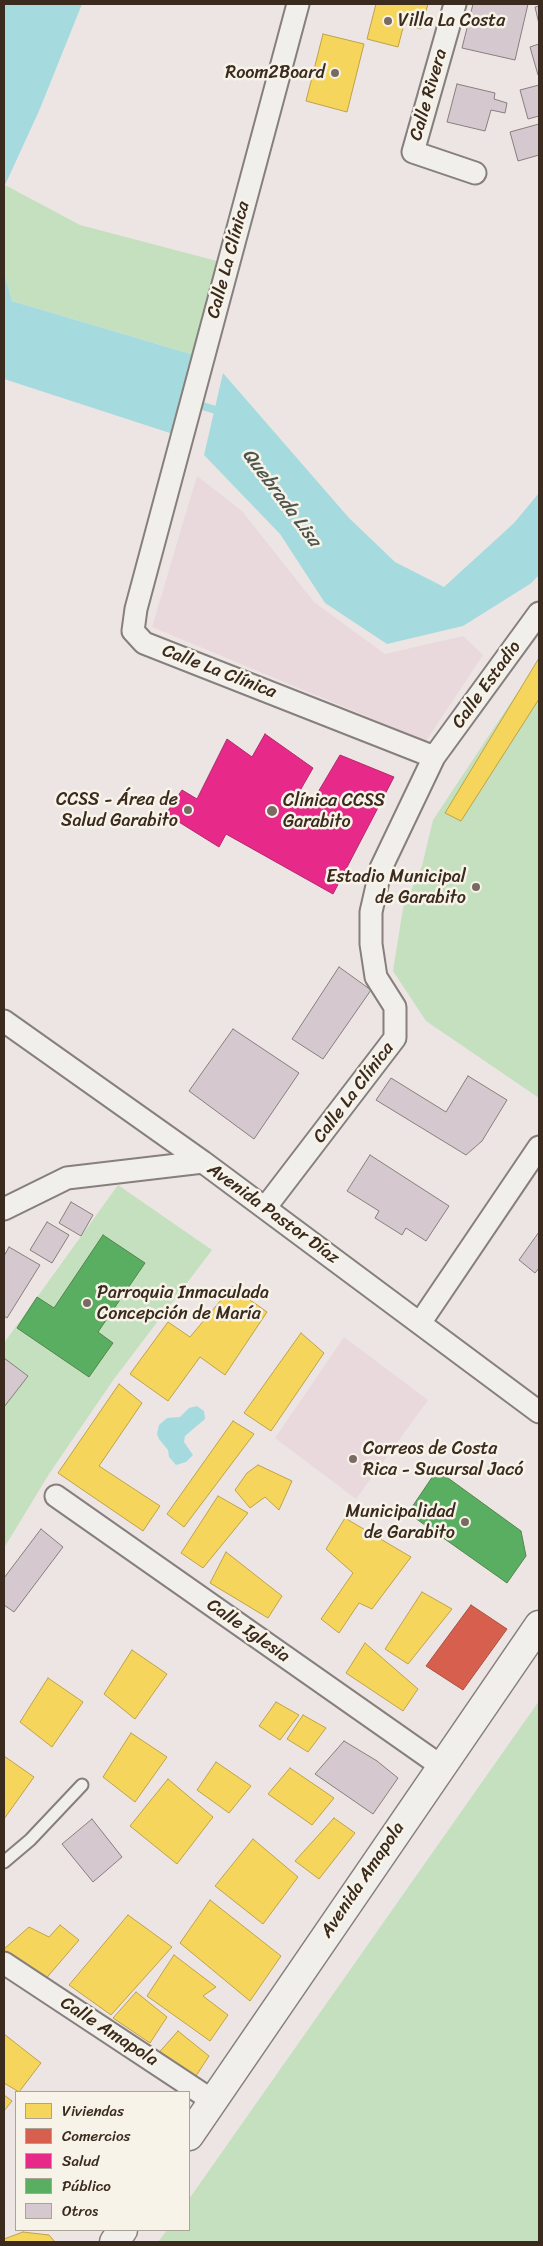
<!DOCTYPE html>
<html>
<head>
<meta charset="utf-8">
<style>
	body { margin:0 }
	#map { position:relative; width:543px; height:2246px; overflow:hidden; background:#ece5e4; font-family:Sriracha,sans-serif }
	canvas { display:block }
	.frame { position:absolute; inset:0; border:5px solid #3b2a1e; pointer-events:none }
	.legend { position:absolute; left:15px; top:2091px; width:175px; height:140px; box-sizing:border-box; background:#f7f3e8; border:1px solid #aca397; margin:0; padding:6px 9px; list-style:none; font-size:15px; color:#3b2a1e }
	.legend li { display:flex; align-items:center; gap:10px; height:25px }
	.legend b { width:25px; border:1px solid #aca397 }
</style>
</head>
<body>
<div id="map">
<canvas width="543" height="2246"></canvas>
<div class="frame"></div>
<ul class="legend">
<li><b style="height:14px;background:#f6d55c"></b>Viviendas</li>
<li><b style="height:14px;background:#d6604d"></b>Comercios</li>
<li><b style="height:14px;background:#e7298a"></b>Salud</li>
<li><b style="height:14px;background:#5aae61"></b>Público</li>
<li><b style="height:14px;background:#d5c8ce"></b>Otros</li>
</ul>
</div>
<script>
const c = document.querySelector('canvas').getContext('2d');
c.lineJoin = 'round';
function fill(path, color) {
  c.fillStyle = color;
  c.fill(path, 'evenodd');
}
function poly(rows) {
  const path = new Path2D();
  for (const r of rows) {
    path.moveTo(r[0], r[1]);
    for (let i = 2; i < r.length; i += 2) path.lineTo(r[i], r[i + 1]);
  }
  return path;
}
function trace(path, color, width, dash) {
  c.strokeStyle = color;
  c.lineWidth = width;
  c.lineCap = dash ? 'butt' : 'round';
  c.setLineDash(dash || []);
  c.stroke(path);
}
function label(font, color, halo, rows, align = 'center') {
  c.font = font + ' Sriracha,sans-serif';
  c.lineWidth = 5;
  c.setLineDash([]);
  c.textBaseline = 'middle';
  c.strokeStyle = halo;
  c.fillStyle = color;
  for (const [text, x, y, turn = 0] of rows) {
    c.save();
    c.translate(x, y);
    c.rotate((+turn || 0) * Math.PI / 180);
    c.textAlign = isNaN(turn) ? turn : align;
    if (halo) c.strokeText(text, 0, 0);
    c.fillText(text, 0, 0);
    c.restore();
  }
}
fill(poly([
	[197,476,242,511,314,602,385,654,463,636,483,655,426,741,152,627],
	[344,1337,428,1400,356,1499,275,1438]
]), '#e9d9dd');
fill(poly([
	[5,185,80,225,217,261,194,355,12,301,4,272],
	[539,660,539,1098,426,1021,393,971,403,908,422,866,433,820],
	[118,1185,212,1250,114,1379,49,1474,4,1548,4,1343],
	[539,1701,539,2242,158,2242,167,2230,189,2230,189,2199]
]), '#c5e0be');
fill(poly([
	[4,4,82,4,39,111,5,185,4,200],
	[4,272,12,301,194,355,173,434,4,379],
	[223,373,349,518,395,562,444,587,514,523,539,493,539,575,530,584,463,626,387,644,325,603,280,534,204,455],
	[197,1406,204,1411,205,1419,185,1436,184,1442,193,1455,186,1462,176,1465,169,1457,168,1450,159,1439,157,1434,159,1425,167,1418,180,1417,189,1408]
]), '#a5dbde');
const homes = poly([
	[376,4,428,4,421,29,404,24,398,47,367,39,376,4],
	[323,34,364,44,347,112,306,101,323,34],
	[539,658,539,699,461,821,445,813,539,658],
	[232,1287,267,1312,225,1375,200,1357,168,1401,130,1374,168,1322,190,1337,232,1287],
	[301,1333,324,1353,271,1431,244,1413,301,1333],
	[119,1384,142,1403,99,1466,160,1506,143,1531,58,1473,119,1384],
	[233,1421,254,1434,184,1527,167,1514,233,1421],
	[258,1465,292,1481,279,1510,265,1497,250,1508,235,1490,247,1473,258,1465],
	[218,1496,248,1513,203,1568,181,1553,218,1496],
	[345,1518,411,1557,372,1609,359,1603,339,1633,321,1619,353,1573,326,1549,345,1518],
	[226,1552,282,1596,268,1618,210,1583,226,1552],
	[422,1592,452,1609,408,1664,385,1649,422,1592],
	[365,1643,418,1689,403,1711,346,1673,365,1643],
	[132,1650,167,1674,135,1719,104,1694,132,1650],
	[48,1678,83,1702,52,1747,20,1722,48,1678],
	[276,1702,299,1715,280,1740,259,1726,276,1702],
	[303,1715,326,1728,308,1752,287,1739,303,1715],
	[131,1733,167,1757,135,1802,103,1777,131,1733],
	[4,1756,34,1777,4,1819,4,1756],
	[216,1762,251,1786,229,1813,197,1790,216,1762],
	[290,1768,334,1798,312,1825,268,1794,290,1768],
	[168,1779,213,1817,177,1864,130,1826,168,1779],
	[334,1818,355,1833,319,1879,295,1861,334,1818],
	[253,1839,298,1877,263,1924,215,1886,253,1839],
	[210,1900,281,1956,250,2001,180,1943,210,1900],
	[128,1915,172,1947,111,2015,69,1985,128,1915],
	[60,1925,79,1940,43,1982,4,1953,4,1949,29,1927,49,1937,60,1925],
	[174,1955,216,1987,203,1996,228,2015,210,2041,147,1996,174,1955],
	[136,1992,167,2017,150,2043,113,2018,136,1992],
	[178,2031,209,2056,192,2082,155,2057,178,2031],
	[4,2034,41,2063,19,2092,4,2083,4,2034],
	[4,2095,12,2101,4,2111,4,2095],
	[23,2232,49,2235,55,2242,4,2242,4,2239,23,2232]
]);
fill(homes, '#f6d55c');
trace(homes, '#bea249', 1);
const shops = poly([
	[471,1605,507,1629,463,1690,426,1666,471,1605]
]);
fill(shops, '#d6604d');
trace(shops, '#a8503f', 1);
const health = poly([
	[265,734,313,768,294,801,308,809,340,755,394,777,333,894,226,834,219,847,166,814,182,790,197,799,227,739,252,757,265,734]
]);
fill(health, '#e7298a');
trace(health, '#b3296a', 1);
const public = poly([
	[103,1235,145,1263,98,1332,113,1343,89,1377,17,1328,37,1297,54,1308,103,1235],
	[437,1470,521,1531,526,1556,507,1583,408,1513,437,1470]
]);
fill(public, '#5aae61');
trace(public, '#51864d', 1);
trace(poly([
	[193,403,222,412]
]), '#a5dbde', 8);
const building = poly([
	[473,4,528,4,515,60,462,48,473,4],
	[539,6,539,24,535,7,539,6],
	[539,44,539,75,538,75,530,47,539,44],
	[457,84,495,93,494,99,507,103,505,113,491,110,485,131,447,122,457,84],
	[539,85,539,116,528,119,520,90,539,85],
	[539,124,539,155,518,161,510,132,539,124],
	[339,967,371,990,323,1059,292,1039,339,967],
	[233,1029,299,1073,254,1139,189,1091,233,1029],
	[468,1076,507,1100,482,1141,466,1155,376,1100,391,1078,446,1112,468,1076],
	[370,1155,449,1206,426,1241,406,1228,402,1235,375,1218,379,1211,347,1191,370,1155],
	[71,1202,93,1215,81,1236,59,1223,71,1202],
	[47,1222,69,1235,52,1263,30,1250,47,1222],
	[539,1232,539,1268,535,1273,519,1260,539,1232],
	[9,1247,40,1265,7,1318,4,1316,4,1256,9,1247],
	[4,1358,28,1376,4,1407,4,1358],
	[41,1529,63,1547,14,1612,4,1605,4,1578,41,1529],
	[344,1741,377,1761,398,1778,373,1814,315,1774,344,1741],
	[92,1819,122,1857,93,1882,62,1844,92,1819]
]);
fill(building, '#d5c8ce');
trace(building, '#867f7c', 1);
const lane = poly([
	[4,1862,30,1840,82,1785]
]);
const street = poly([
	[455,4,413,152,475,173],
	[434,757,539,613],
	[4,1021,203,1162,539,1412],
	[265,1208,395,1038,395,1007,376,977,371,944,371,912,381,868,434,757,144,643,133,631,136,609,298,4],
	[4,1209,67,1178,203,1162],
	[420,1323,539,1147],
	[56,1496,441,1766],
	[4,1963,213,2101]
]);
const secondary = poly([
	[189,2136,539,1625],
	[114,2242,123,2230]
]);
trace(lane, '#867f7c', 15);
trace(street, '#867f7c', 25);
trace(secondary, '#867f7c', 31);
trace(lane, '#f1efec', 11);
trace(street, '#f1efec', 21);
trace(secondary, '#f1efec', 28);
for (const [x, y, r, color] of [
	[388,21,5,"#796b63"],
	[335,73,5,"#796b63"],
	[188,810,5,"#796b63"],
	[272,811,6,"#796b63"],
	[476,887,5,"#796b63"],
	[87,1303,5,"#796b63"],
	[353,1459,5,"#796b63"],
	[465,1522,5,"#796b63"]
]) {
  const dot = new Path2D();
  dot.arc(x, y, r, 0, 2 * Math.PI);
  c.fillStyle = color;
  c.fill(dot);
  trace(dot, '#f7f3e8', 2);
}
label('18px', '#3b2a1e', '#f7f3e8', [
	["Villa La Costa",398,21],
	["Room2Board",325,73,"right"],
	["CCSS - Área de",178,800,"right"],
	["Salud Garabito",178,821,"right"],
	["Clínica CCSS",283,801],
	["Garabito",283,822],
	["Estadio Municipal",466,877,"right"],
	["de Garabito",466,898,"right"],
	["Parroquia Inmaculada",97,1293],
	["Concepción de María",97,1314],
	["Correos de Costa",363,1449],
	["Rica - Sucursal Jacó",363,1470],
	["Municipalidad",455,1512,"right"],
	["de Garabito",455,1533,"right"]
], 'left');
label('18px', '#3b2a1e', '#f7f3e8', [
	["Calle Rivera",429,95,-74],
	["Calle La Clínica",229,260,-75],
	["Calle La Clínica",219,672,21],
	["Calle Estadio",487,685,-54],
	["Calle La Clínica",354,1093,-53],
	["Avenida Pastor Díaz",273,1214,36],
	["Calle Iglesia",248,1631,35],
	["Avenida Amapola",363,1880,-56],
	["Calle Amapola",109,2032,33]
]);
label('italic 19px', '#4e554e', '#f7f3e8', [
	["Quebrada Lisa",281,498,53]
]);
</script>
</body>
</html>
